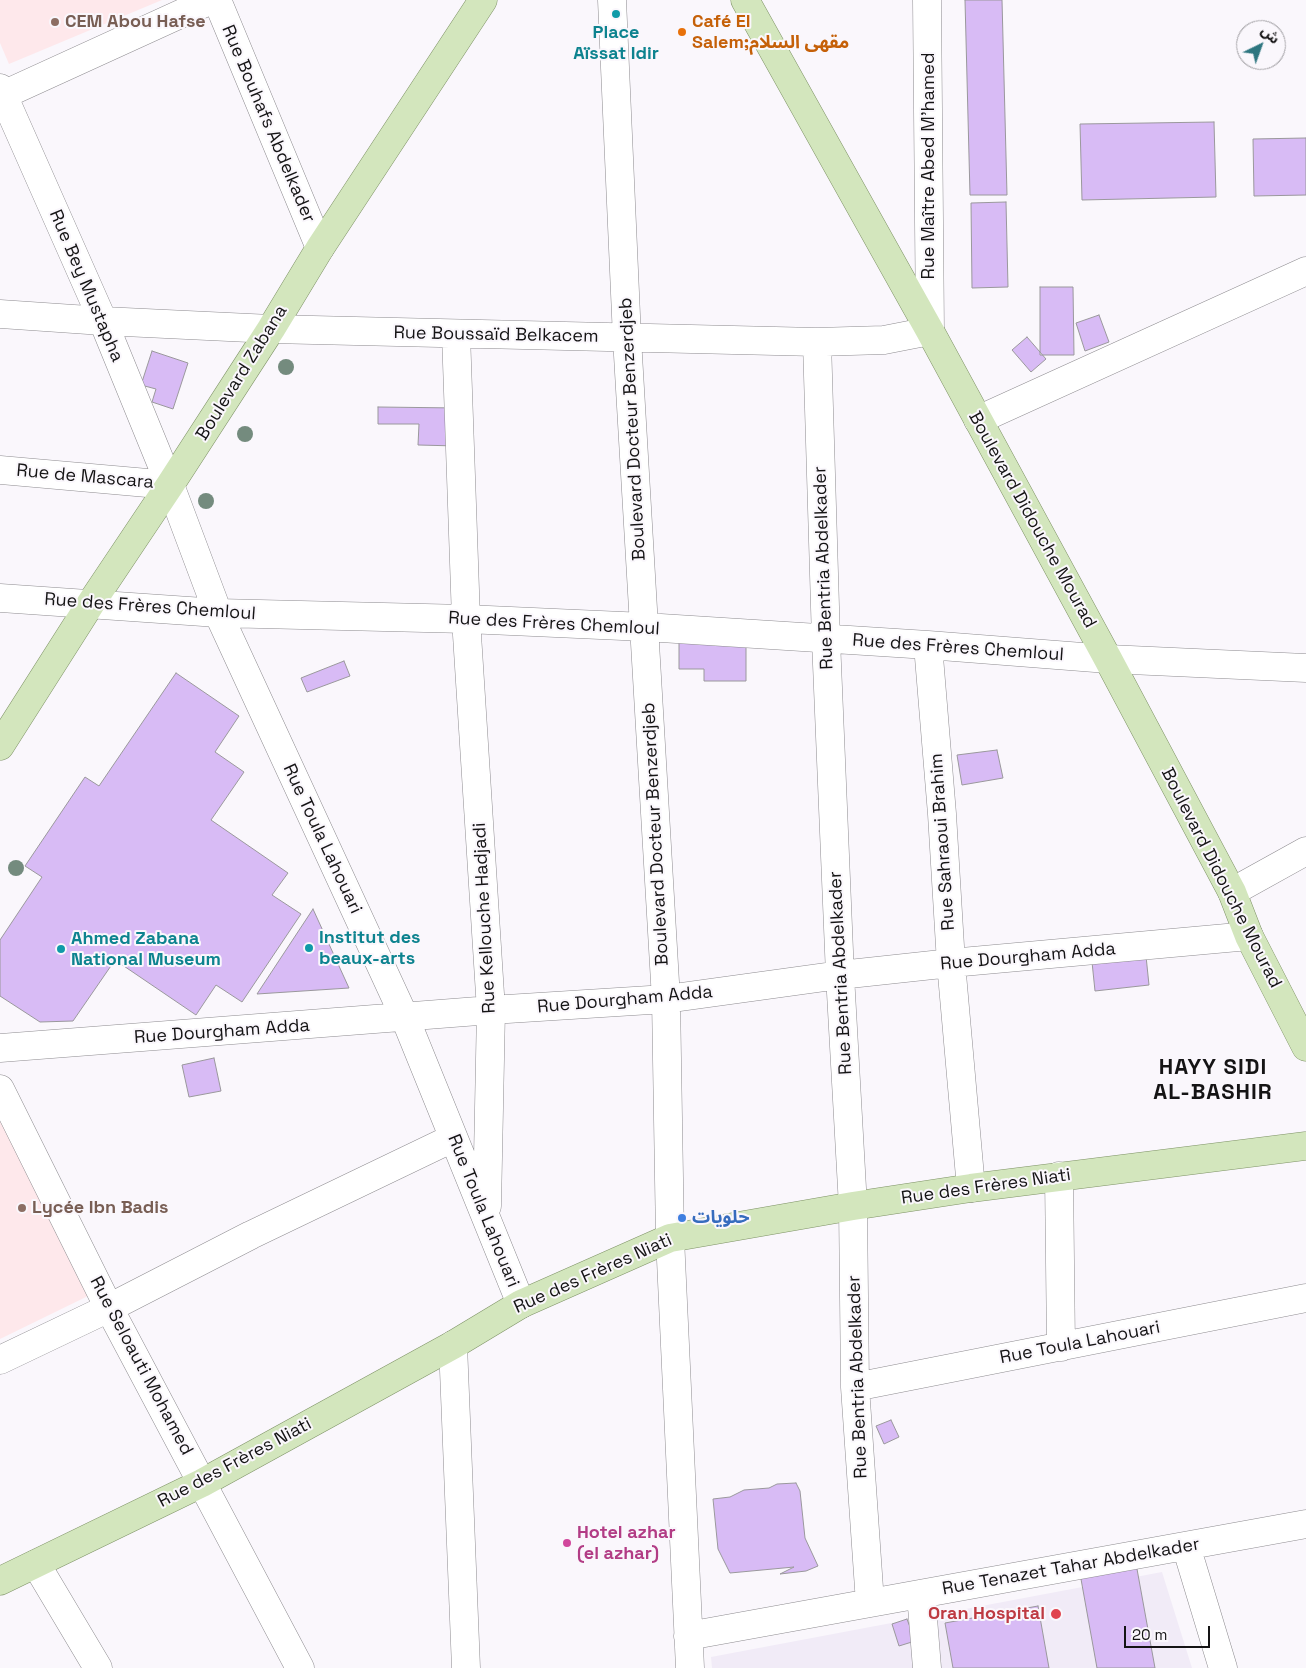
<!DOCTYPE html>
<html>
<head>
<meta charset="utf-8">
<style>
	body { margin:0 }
	#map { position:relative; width:1306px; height:1668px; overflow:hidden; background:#faf7fc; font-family:"Space Grotesk","Noto Sans Arabic",sans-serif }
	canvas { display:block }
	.north { position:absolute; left:1236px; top:20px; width:50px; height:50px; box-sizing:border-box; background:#faf7fc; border:1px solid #9e9ca0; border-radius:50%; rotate:42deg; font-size:14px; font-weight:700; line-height:20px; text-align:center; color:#151415 }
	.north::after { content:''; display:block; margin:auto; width:18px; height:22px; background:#2e7680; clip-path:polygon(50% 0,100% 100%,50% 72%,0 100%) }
	.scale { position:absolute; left:1124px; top:1626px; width:86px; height:22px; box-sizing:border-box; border:2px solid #151415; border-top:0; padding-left:6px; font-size:15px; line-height:18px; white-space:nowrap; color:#151415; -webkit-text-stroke:4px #faf7fc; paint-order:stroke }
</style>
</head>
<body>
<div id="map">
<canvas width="1306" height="1668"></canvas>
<div class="north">ش</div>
<div class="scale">20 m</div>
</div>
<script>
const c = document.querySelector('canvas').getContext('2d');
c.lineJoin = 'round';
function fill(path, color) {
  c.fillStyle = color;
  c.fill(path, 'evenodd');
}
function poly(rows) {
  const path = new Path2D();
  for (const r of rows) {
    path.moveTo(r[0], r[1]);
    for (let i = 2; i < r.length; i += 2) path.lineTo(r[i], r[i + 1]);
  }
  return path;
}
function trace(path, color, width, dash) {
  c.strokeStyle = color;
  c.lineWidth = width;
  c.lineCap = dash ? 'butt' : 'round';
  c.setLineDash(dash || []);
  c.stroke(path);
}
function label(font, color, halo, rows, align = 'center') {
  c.font = font + ' "Space Grotesk","Noto Sans Arabic",sans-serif';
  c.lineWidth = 4;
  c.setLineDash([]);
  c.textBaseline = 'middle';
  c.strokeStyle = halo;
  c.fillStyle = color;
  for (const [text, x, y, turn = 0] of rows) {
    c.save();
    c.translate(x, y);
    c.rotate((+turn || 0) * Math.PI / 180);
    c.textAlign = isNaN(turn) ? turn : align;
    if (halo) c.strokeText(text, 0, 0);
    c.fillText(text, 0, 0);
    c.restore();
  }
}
fill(poly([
	[1162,1572,1192,1668,712,1668,711,1657]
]), '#f1ebf7');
fill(poly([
	[0,0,162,0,9,64,0,43],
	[0,1120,88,1296,0,1339]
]), '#fee8eb');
const building = poly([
	[965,0,1002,0,1007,195,970,195,965,0],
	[1214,122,1216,197,1082,200,1080,124,1214,122],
	[1306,138,1306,195,1254,196,1253,139,1306,138],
	[1006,202,1008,287,972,288,971,203,1006,202],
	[1040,287,1073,287,1074,355,1040,355,1040,287],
	[1099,315,1109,342,1085,351,1076,323,1099,315],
	[1027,337,1046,359,1031,372,1012,350,1027,337],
	[152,351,188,363,173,409,152,402,156,389,141,385,152,351],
	[378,407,458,408,457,446,418,445,419,424,378,424,378,407],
	[679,640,746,640,746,681,704,681,704,669,679,669,679,640],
	[344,661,350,676,307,692,301,678,344,661],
	[176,673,239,716,215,752,244,772,211,820,288,873,272,895,301,914,242,1002,216,985,196,1015,115,960,73,1021,40,1022,0,996,0,940,42,877,25,866,85,777,99,786,176,673],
	[997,750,1003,778,962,785,957,755,997,750],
	[313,909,349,988,257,994,313,909],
	[1146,956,1149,985,1095,991,1092,962,1146,956],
	[214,1058,221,1091,189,1097,182,1065,214,1058],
	[891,1420,899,1437,884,1444,876,1426,891,1420],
	[796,1483,800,1491,805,1538,818,1566,806,1571,780,1574,794,1567,730,1573,718,1549,713,1499,730,1497,744,1490,769,1488,777,1484,796,1483],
	[1135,1558,1155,1668,1097,1668,1079,1568,1135,1558],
	[1038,1606,1049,1668,953,1668,945,1623,1038,1606],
	[907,1619,915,1641,899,1646,892,1624,907,1619]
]);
fill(building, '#d8bbf5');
trace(building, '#9a989c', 1);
const minor = poly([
	[217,0,320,248],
	[612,0,627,338,666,999,670,1238,690,1668],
	[0,88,103,321,170,485,218,613,405,1018,521,1304],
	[3,95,211,0],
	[0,314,103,321,271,329,817,342,884,340,930,331,927,0],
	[456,334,466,619,491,1010,487,1206],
	[817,342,826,640,840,975,853,1206,855,1387,870,1603],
	[978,420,1306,271],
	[0,470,170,485],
	[0,598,218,613,466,619,645,627,928,645,1108,659,1306,668],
	[928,645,942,814,951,963,971,1188],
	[1232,892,1306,851],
	[0,1048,491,1010,666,999,840,975,951,963,1249,936],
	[0,1089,109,1308,300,1668],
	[1059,1176,1061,1347],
	[453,1345,466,1668],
	[0,1360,109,1308,251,1235,453,1138],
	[855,1387,1306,1298],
	[1186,1546,1223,1668],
	[36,1564,98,1668],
	[921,1594,927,1668],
	[688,1636,1306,1524]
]);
const major = poly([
	[745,0,930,331,1108,659,1232,892,1249,936,1306,1047],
	[0,746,91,603,170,485,271,329,320,248,483,0],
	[0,1581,202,1483,453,1345,521,1304,670,1238,853,1206,971,1188,1306,1146]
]);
trace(minor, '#8e8c90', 29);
trace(major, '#7e9266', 29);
trace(minor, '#fff', 28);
trace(major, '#d3e6bd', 28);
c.fillStyle = '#748b7e';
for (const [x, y] of [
	[286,367],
	[245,434],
	[206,501],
	[16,868]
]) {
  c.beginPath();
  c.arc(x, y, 8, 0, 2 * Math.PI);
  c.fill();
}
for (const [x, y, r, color] of [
	[616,14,5,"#0f9aa8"],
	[55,22,5,"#8d6e63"],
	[682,32,5,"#e8710a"],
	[309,948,5,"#0f9aa8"],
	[61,949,5,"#0f9aa8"],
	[22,1208,5,"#8d6e63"],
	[682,1218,5,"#3f7fe0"],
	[567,1543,5,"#d1479c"],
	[1056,1614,6,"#e0444e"]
]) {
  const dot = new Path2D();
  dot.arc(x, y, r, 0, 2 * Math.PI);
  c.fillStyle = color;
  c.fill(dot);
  trace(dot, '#faf7fc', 2);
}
label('bold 18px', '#785e54', '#faf7fc', [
	["CEM Abou Hafse",65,22],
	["Lycée Ibn Badis",32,1208]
], 'left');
label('bold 18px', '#c56008', '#faf7fc', [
	["Café El",692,22],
	["Salem;مقهى السلام",692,43]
], 'left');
label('bold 18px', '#0d838f', '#faf7fc', [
	["Place",616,33,"center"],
	["Aïssat Idir",616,54,"center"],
	["Institut des",319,938],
	["beaux-arts",319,959],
	["Ahmed Zabana",71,939],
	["National Museum",71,960]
], 'left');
label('18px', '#151415', '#faf7fc', [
	["Rue Bouhafs Abdelkader",268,124,67],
	["Rue Maître Abed M'hamed",929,166,-90],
	["Rue Bey Mustapha",86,286,67],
	["Rue Boussaïd Belkacem",496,335,1],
	["Boulevard Zabana",242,373,-58],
	["Boulevard Docteur Benzerdjeb",633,429,-93],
	["Rue de Mascara",85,477,5],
	["Boulevard Didouche Mourad",1032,520,61],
	["Rue Bentria Abdelkader",824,568,-92],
	["Rue des Frères Chemloul",150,607,4],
	["Rue des Frères Chemloul",554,624,3],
	["Rue des Frères Chemloul",958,648,4],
	["Boulevard Docteur Benzerdjeb",656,834,-93],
	["Rue Toula Lahouari",322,839,65],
	["Rue Sahraoui Brahim",943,842,-94],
	["Boulevard Didouche Mourad",1221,878,63],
	["Rue Kellouche Hadjadi",485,918,-93],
	["Rue Dourgham Adda",1028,957,-5],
	["Rue Bentria Abdelkader",841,973,-93],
	["Rue Dourgham Adda",625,1000,-5],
	["Rue Dourgham Adda",222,1032,-4],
	["Rue des Frères Niati",986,1187,-8],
	["Rue Toula Lahouari",483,1211,68],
	["Rue des Frères Niati",593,1274,-24],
	["Rue Toula Lahouari",1080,1343,-11],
	["Rue Seloauti Mohamed",141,1366,62],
	["Rue Bentria Abdelkader",858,1377,-92],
	["Rue des Frères Niati",235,1463,-28],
	["Rue Tenazet Tahar Abdelkader",1071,1567,-10]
]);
label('bold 18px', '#366cbe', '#faf7fc', [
	["حلويات",692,1218]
], 'left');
label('bold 18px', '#b23c85', '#faf7fc', [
	["Hotel azhar",577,1533],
	["(el azhar)",577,1554]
], 'left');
label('bold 18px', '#be3a42', '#faf7fc', [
	["Oran Hospital",1045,1614]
], 'right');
c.letterSpacing = '1px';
label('bold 22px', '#151415', '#faf7fc', [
	["HAYY SIDI",1213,1068],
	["AL-BASHIR",1213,1093]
]);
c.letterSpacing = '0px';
</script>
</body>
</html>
